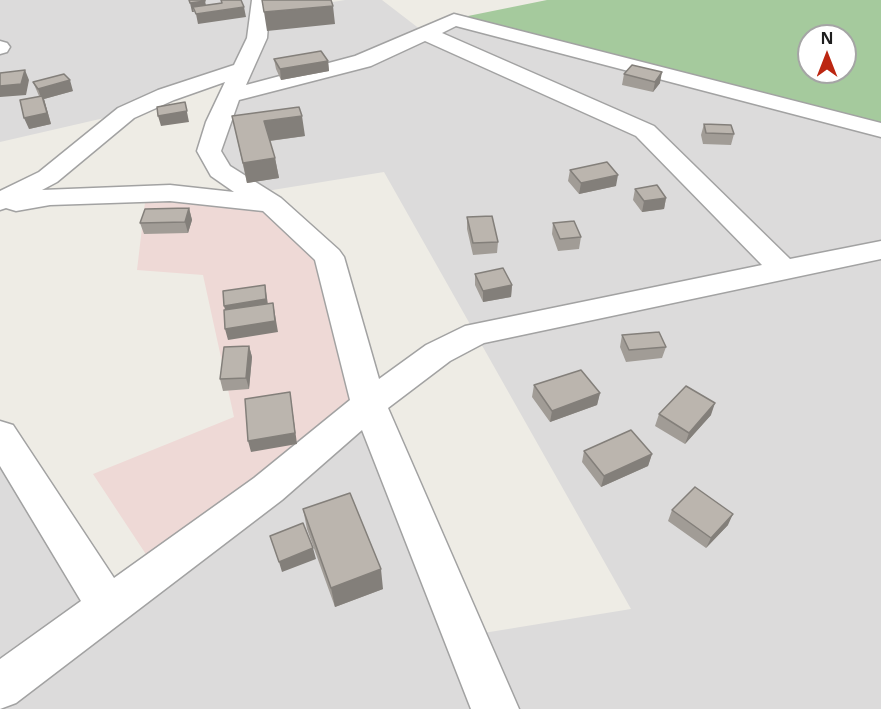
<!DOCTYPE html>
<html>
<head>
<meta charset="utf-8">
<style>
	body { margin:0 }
	#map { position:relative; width:881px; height:709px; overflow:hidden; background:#eeece5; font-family:"Noto Sans",sans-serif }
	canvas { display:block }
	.north { position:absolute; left:797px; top:24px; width:60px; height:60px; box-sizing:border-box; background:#fff; border:2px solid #a5a5a5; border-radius:50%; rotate:0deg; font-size:16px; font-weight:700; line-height:24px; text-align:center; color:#1e1e1e }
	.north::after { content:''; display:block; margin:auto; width:21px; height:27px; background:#bc2611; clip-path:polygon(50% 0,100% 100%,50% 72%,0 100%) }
</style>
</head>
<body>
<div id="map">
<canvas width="881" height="709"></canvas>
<div class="north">N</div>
</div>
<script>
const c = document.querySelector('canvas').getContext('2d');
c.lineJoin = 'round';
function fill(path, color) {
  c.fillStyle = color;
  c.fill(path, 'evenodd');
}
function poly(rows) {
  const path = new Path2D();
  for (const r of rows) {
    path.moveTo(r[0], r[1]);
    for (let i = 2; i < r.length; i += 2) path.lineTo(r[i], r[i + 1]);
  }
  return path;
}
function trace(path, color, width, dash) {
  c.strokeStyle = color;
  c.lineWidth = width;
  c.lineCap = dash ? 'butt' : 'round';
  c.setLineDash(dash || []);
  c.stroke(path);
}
fill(poly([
	[0,0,261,0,260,14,345,0,382,0,425,33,454,20,881,130,881,709,0,709,0,435,109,606,369,404,465,636,631,609,384,172,254,193,209,151,242,70,126,113,0,142]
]), '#dcdbdb');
fill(poly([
	[146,194,271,204,329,257,369,404,157,571,93,474,234,417,203,275,137,270]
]), '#eed9d6');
fill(poly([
	[547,0,881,0,881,123,463,17],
	[809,36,845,36,845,72,809,72]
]), '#a5ca9d');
const minor = poly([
	[252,0,270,0,267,38,246,85,355,56,454,14,881,123,881,137,456,26,442,33,654,126,790,259,881,241,881,259,484,343,450,361,388,408,519,709,471,709,362,430,282,500,16,703,0,709,0,659,81,601,0,466,0,421,13,425,114,578,254,478,350,400,315,260,263,211,170,201,50,205,16,211,6,208,0,210,0,191,39,172,118,108,158,90,234,65,247,38,252,0],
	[425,41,636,136,762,265,465,326,426,345,379,379,344,257,339,250,281,198,230,166,221,151,239,100,371,66,425,41],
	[225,82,206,122,197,151,211,176,234,192,170,185,42,190,57,182,134,118,174,100,225,82],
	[0,41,7,43,10,47,7,52,0,54,0,41]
]);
trace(minor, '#a2a2a2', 3);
fill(minor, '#fff');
fill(poly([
	[274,59,328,61,329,71,281,80,276,69],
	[624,74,660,83,653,92,622,85],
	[33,82,73,91,44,99,51,124,29,129,39,96],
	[232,116,305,136,270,141,275,158,279,178,247,183],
	[704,124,734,134,731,145,703,144,701,135],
	[570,170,616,186,579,194,568,181],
	[635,189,666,198,664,209,642,212,633,200],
	[189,208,192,220,188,233,144,234,140,223],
	[467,217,498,242,497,253,473,255,467,229],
	[553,223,581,237,579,249,558,251,552,234],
	[475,274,512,285,511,297,483,302,475,285],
	[622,335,666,347,662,358,626,362,620,347],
	[249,346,252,357,249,389,223,391,220,379],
	[534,385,600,393,597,405,550,422,532,397],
	[659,414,711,415,685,444,655,426],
	[584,451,652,454,648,466,601,487,582,462],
	[303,509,383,589,335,607,307,529],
	[672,510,728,525,706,548,668,521]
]), '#a19c96');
fill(poly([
	[205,1,207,10,193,7,194,12,192,12,190,3],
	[333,6,335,24,267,31,264,12],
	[244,7,246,17,198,24,196,14],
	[328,61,329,71,281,80,280,69],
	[25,70,29,80,26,95,0,97,0,86],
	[662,72,660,83,653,92,655,82],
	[70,80,73,91,44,99,51,124,29,129,24,118,42,100,38,89],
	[185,102,189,122,161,126,158,116],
	[302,116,305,136,268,141,264,121],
	[275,158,279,178,247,183,243,163],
	[618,175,616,186,579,194,581,183],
	[666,198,664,209,642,212,644,201],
	[189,208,192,220,188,233,185,222],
	[265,285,269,311,227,317,224,306],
	[512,285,511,297,483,302,483,291],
	[273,303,278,332,228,340,225,329],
	[249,346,252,357,249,389,246,378],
	[290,392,297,444,251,452,248,441],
	[600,393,597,405,550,422,552,411],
	[715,403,711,415,685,444,689,433],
	[652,454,648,466,601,487,604,476],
	[733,514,728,525,706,548,711,538],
	[313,548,316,559,282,572,279,562],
	[381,569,383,589,335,607,331,588]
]), '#837f7a');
const building = poly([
	[189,0,205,0,205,1,190,3,189,0],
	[221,0,241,0,244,7,196,14,193,7,222,3,221,0],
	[262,0,331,0,333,6,264,12,262,0],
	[321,51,328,61,280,69,274,59,321,51],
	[632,65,662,72,655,82,624,74,632,65],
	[25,70,21,84,0,86,0,73,25,70],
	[64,74,70,80,38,89,33,82,64,74],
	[42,96,47,113,24,118,20,100,42,96],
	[185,102,187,111,158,116,157,107,185,102],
	[299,107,302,116,264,121,275,158,243,163,232,116,299,107],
	[704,124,731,125,734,134,706,133,704,124],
	[607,162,618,175,581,183,570,170,607,162],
	[657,185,666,198,644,201,635,189,657,185],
	[189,208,185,222,140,223,145,209,189,208],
	[492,216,498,242,473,243,467,217,492,216],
	[574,221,581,237,560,239,553,223,574,221],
	[503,268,512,285,483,291,475,274,503,268],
	[265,285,266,299,224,306,223,291,265,285],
	[273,303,275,321,225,329,224,310,273,303],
	[659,332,666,347,629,350,622,335,659,332],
	[249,346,246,378,220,379,224,347,249,346],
	[581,370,600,393,552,411,534,385,581,370],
	[686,386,715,403,689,433,659,414,686,386],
	[290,392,295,433,248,441,245,399,290,392],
	[631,430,652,454,604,476,584,451,631,430],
	[695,487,733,514,711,538,672,510,695,487],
	[350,493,381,569,331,588,303,509,350,493],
	[303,523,313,548,279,562,270,536,303,523]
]);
fill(building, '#bbb5ae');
trace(building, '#837f7a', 1.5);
</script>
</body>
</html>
